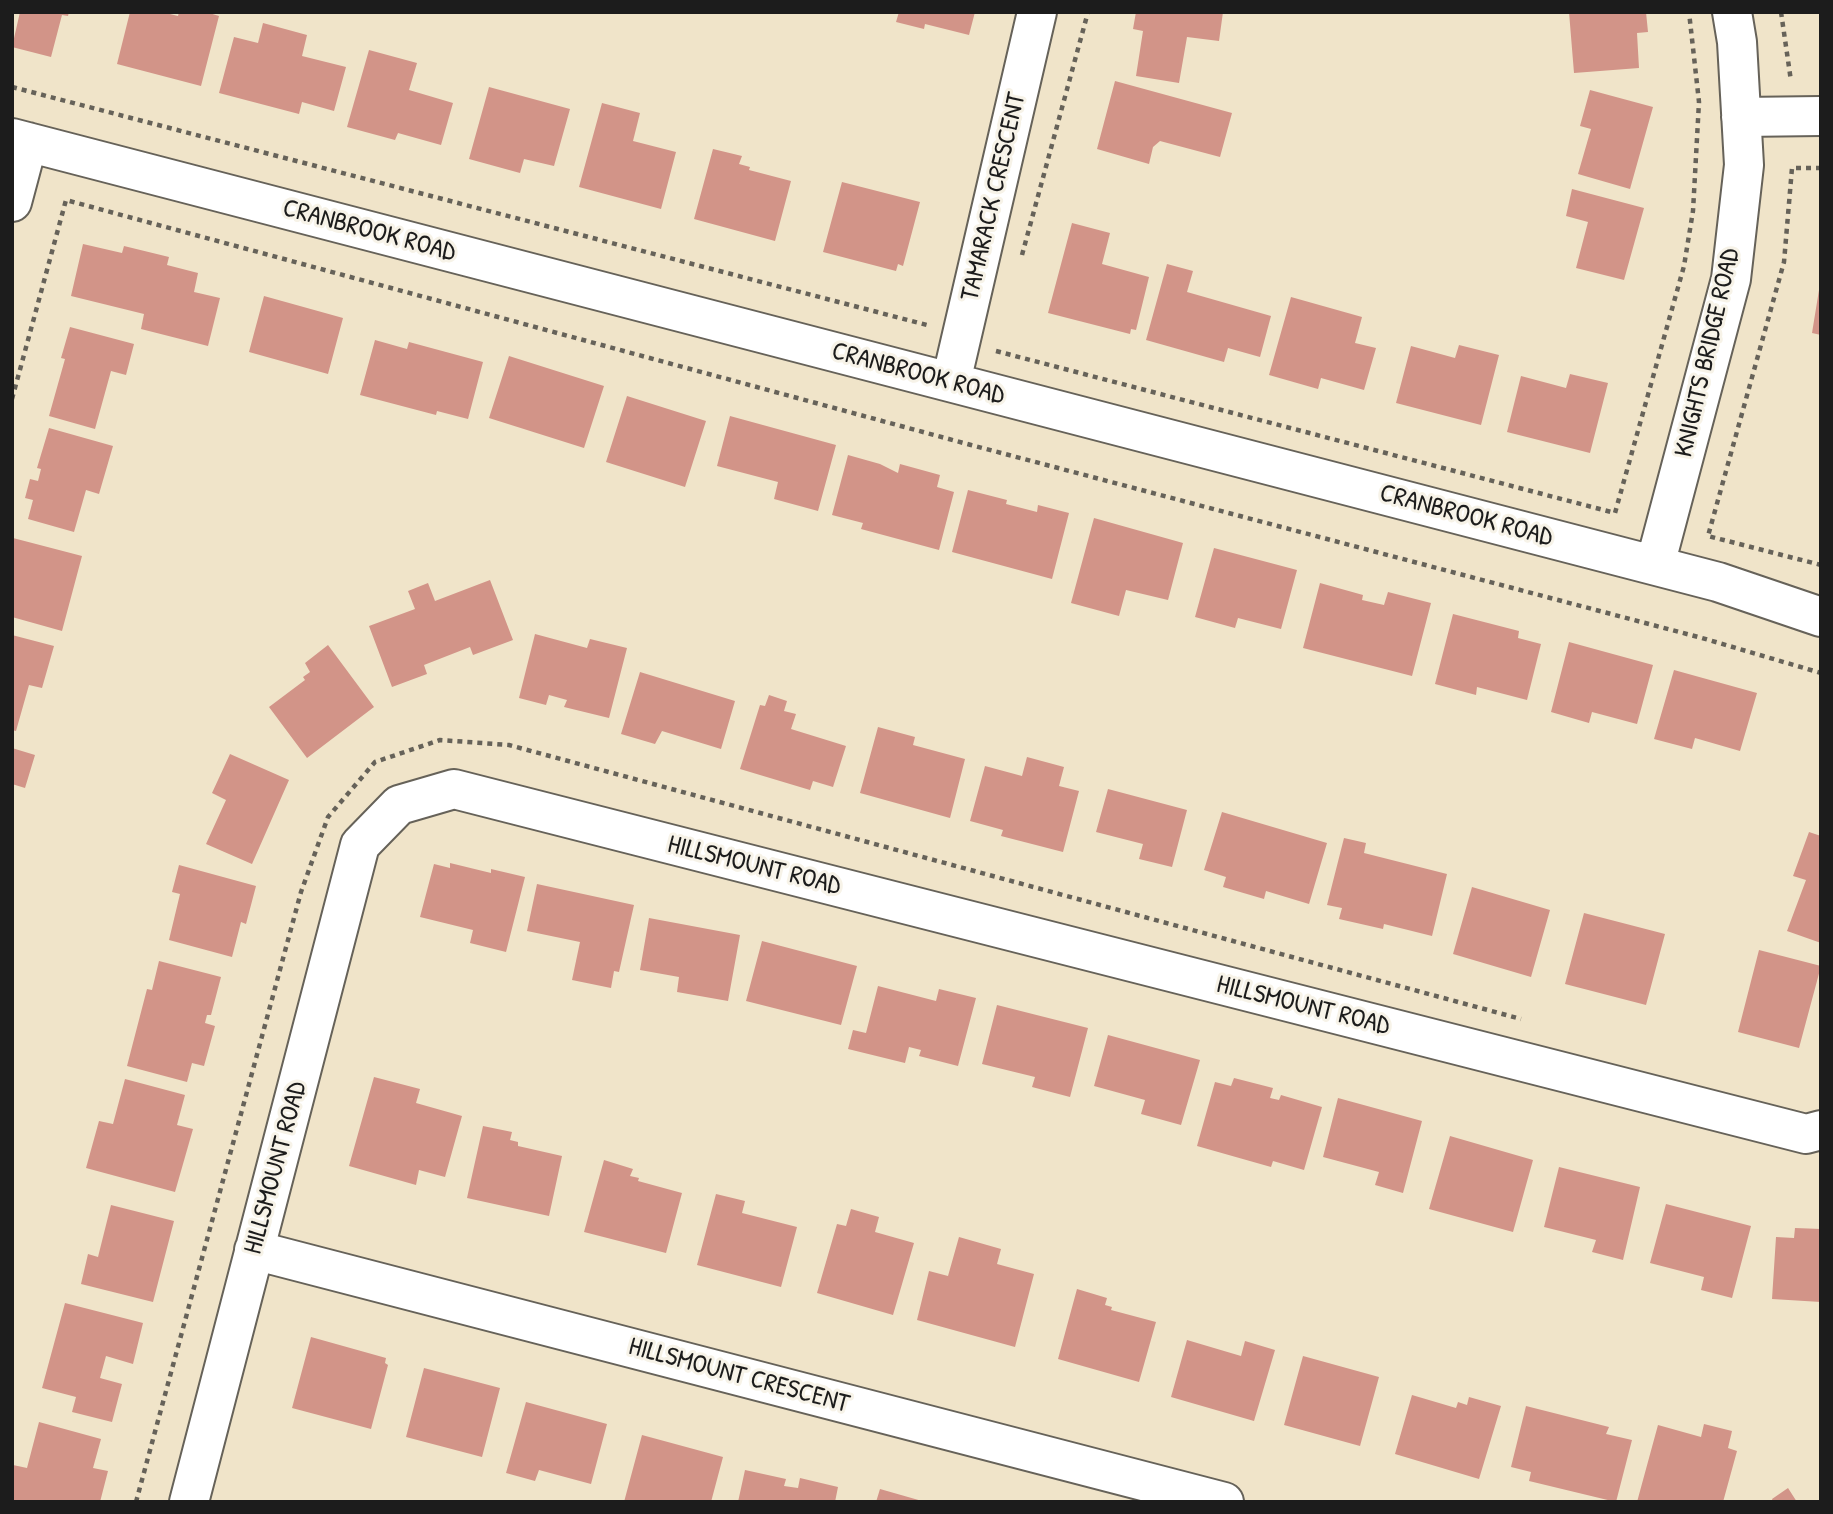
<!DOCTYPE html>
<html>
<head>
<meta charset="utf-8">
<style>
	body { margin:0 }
	#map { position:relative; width:1833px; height:1514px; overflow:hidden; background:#f0e4c9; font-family:"Patrick Hand",sans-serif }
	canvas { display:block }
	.frame { position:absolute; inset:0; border:14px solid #1c1c1c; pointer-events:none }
</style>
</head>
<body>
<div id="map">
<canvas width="1833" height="1514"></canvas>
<div class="frame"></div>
</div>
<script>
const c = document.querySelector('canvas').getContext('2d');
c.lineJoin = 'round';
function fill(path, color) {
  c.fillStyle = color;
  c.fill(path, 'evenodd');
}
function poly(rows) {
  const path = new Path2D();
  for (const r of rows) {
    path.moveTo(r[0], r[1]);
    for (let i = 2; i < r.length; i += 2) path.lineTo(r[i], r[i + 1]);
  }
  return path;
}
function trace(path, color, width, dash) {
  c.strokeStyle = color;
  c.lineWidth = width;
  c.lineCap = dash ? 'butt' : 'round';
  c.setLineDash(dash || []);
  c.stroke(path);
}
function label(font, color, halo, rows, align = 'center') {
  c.font = font + ' "Patrick Hand",sans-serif';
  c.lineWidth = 6;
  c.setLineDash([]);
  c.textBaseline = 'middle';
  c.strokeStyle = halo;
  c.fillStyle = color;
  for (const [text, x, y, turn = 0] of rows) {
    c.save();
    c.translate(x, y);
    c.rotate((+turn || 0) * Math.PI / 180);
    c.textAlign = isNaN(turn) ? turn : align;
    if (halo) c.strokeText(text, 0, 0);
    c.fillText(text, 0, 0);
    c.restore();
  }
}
fill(poly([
	[20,12,69,12,68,16,62,15,51,57,12,47],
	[130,12,162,12,178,16,179,12,206,12,219,16,201,86,117,64],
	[899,12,975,12,969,35,925,24,924,29,896,22],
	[1136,12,1223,12,1219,41,1187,37,1179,83,1136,76,1143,31,1133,29],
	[1569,12,1646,12,1648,32,1637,33,1639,68,1574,73],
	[263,23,307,35,302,56,346,67,334,111,302,102,299,114,219,93,234,37,258,43],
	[369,50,417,63,409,90,453,103,441,145,398,133,395,140,347,127],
	[1115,81,1232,113,1220,157,1160,141,1153,147,1149,164,1097,149],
	[489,87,570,109,554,166,524,159,520,173,469,159],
	[1590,90,1653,107,1630,189,1578,174,1591,129,1580,126],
	[602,103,640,113,633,141,676,152,661,209,579,187],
	[713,149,742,156,739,164,750,167,749,170,791,181,775,241,694,219],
	[842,182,920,202,903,266,898,264,896,271,823,252],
	[1572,189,1644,208,1624,280,1576,268,1588,222,1566,216],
	[1072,223,1110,233,1102,264,1149,277,1136,330,1131,329,1130,334,1048,313],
	[83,244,122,253,124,246,169,257,167,265,198,273,194,292,220,298,208,346,141,329,144,314,71,296],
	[1167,264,1193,271,1187,292,1271,316,1260,357,1228,348,1224,362,1146,340],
	[1819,290,1821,291,1821,335,1812,333],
	[264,296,343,318,328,374,249,352],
	[1291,297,1362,317,1355,343,1376,348,1364,390,1321,378,1318,389,1269,375],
	[70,327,134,344,126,375,111,371,95,429,49,416,65,359,61,358],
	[375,340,407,349,409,342,483,362,468,419,437,411,436,415,360,395],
	[1459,345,1499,355,1481,425,1396,403,1411,346,1455,358],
	[509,356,604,386,584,448,489,418],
	[1570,374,1608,383,1590,453,1507,432,1521,376,1566,388],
	[627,396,706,421,685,487,606,462],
	[730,416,836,445,818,511,774,499,778,482,717,466],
	[49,428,113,446,99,494,86,490,74,532,28,519,33,500,25,498,30,479,38,481,41,469,37,468],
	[848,455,880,464,898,473,900,464,940,475,937,487,954,492,939,550,861,529,863,523,832,515],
	[968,490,1007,500,1006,504,1037,512,1038,505,1069,513,1052,579,952,552],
	[1094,518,1183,543,1168,600,1126,590,1119,616,1071,603],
	[13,538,82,556,62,631,12,617],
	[1214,548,1297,570,1281,629,1238,618,1235,628,1195,617],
	[490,580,513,640,473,655,470,647,424,665,427,674,392,687,369,626,415,609,408,591,428,583,435,601],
	[1320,583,1363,595,1362,600,1384,605,1388,592,1431,603,1412,676,1303,648],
	[1453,614,1519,631,1518,638,1541,644,1527,700,1477,687,1476,695,1435,684],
	[535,634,587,648,590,639,627,648,609,718,564,707,567,700,549,695,546,705,519,698],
	[12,635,54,646,42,688,29,685,16,731,12,730],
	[1569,642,1653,665,1637,724,1592,712,1589,723,1551,712],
	[328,645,374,707,307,758,269,707,305,680,303,677,310,672,305,663],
	[1674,670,1757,693,1740,751,1695,738,1692,749,1654,739],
	[640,672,735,701,721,749,662,731,655,744,621,734],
	[769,695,787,701,784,711,796,714,791,729,846,746,833,787,813,781,810,790,740,769,760,705,765,706],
	[878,727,915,737,913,745,965,759,950,818,860,793],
	[12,748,35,755,25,788,12,784],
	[230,754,289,780,252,864,206,844,226,800,212,793],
	[1027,757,1064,767,1059,786,1079,791,1063,852,1001,836,1003,830,970,821,985,766,1022,776],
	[1108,789,1187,810,1172,867,1139,859,1143,844,1096,832],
	[1222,812,1327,843,1309,904,1266,891,1264,899,1223,887,1226,877,1204,870],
	[1809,832,1821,836,1821,943,1787,931,1806,880,1793,876],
	[1344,838,1366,843,1364,853,1447,874,1432,936,1384,924,1383,929,1339,919,1342,908,1327,905],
	[450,863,491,873,491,869,525,877,506,952,470,943,473,930,420,917,434,864,450,868],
	[179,865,256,886,246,924,241,922,232,957,169,940,180,894,172,892],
	[537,884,634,905,619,972,614,971,611,988,572,980,580,942,527,931],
	[1472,887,1550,910,1531,977,1453,954],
	[1584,913,1665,934,1646,1005,1565,984],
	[649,918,740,935,728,1001,677,992,679,977,640,970],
	[762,941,857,966,841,1025,746,1001],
	[1759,950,1821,966,1799,1048,1738,1032],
	[159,961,221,977,211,1015,207,1015,205,1023,215,1026,204,1066,192,1063,187,1082,127,1066,147,989,152,990],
	[878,986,936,1001,939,989,976,998,958,1066,919,1056,921,1050,909,1047,905,1063,848,1049,853,1030,866,1033],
	[997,1005,1088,1028,1070,1097,1032,1087,1035,1077,982,1064],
	[1108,1035,1200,1060,1181,1125,1141,1114,1145,1100,1094,1086],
	[374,1077,420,1089,416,1103,462,1116,445,1177,419,1170,416,1185,349,1166],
	[1234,1078,1273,1088,1270,1098,1279,1100,1281,1095,1322,1107,1304,1170,1273,1161,1271,1167,1197,1146,1215,1082,1231,1086],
	[125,1079,185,1095,177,1125,193,1129,175,1192,86,1168,99,1121,113,1124],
	[1338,1098,1422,1121,1403,1193,1375,1185,1379,1172,1323,1157],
	[483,1126,512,1132,510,1140,518,1142,518,1146,562,1156,549,1216,467,1198],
	[1450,1136,1533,1160,1513,1232,1429,1209],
	[604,1160,633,1169,630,1176,639,1178,638,1181,682,1193,666,1253,584,1232],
	[1559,1167,1640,1187,1623,1260,1592,1252,1596,1240,1544,1227],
	[716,1194,745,1201,742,1213,797,1227,781,1287,697,1265],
	[1666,1204,1751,1226,1732,1298,1701,1290,1704,1277,1650,1263],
	[111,1205,174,1221,153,1302,81,1284,88,1254,98,1257],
	[851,1209,879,1217,875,1232,914,1243,893,1315,817,1293,837,1224,846,1226],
	[1795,1228,1821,1229,1821,1302,1772,1299,1776,1237,1794,1238],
	[959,1237,1001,1249,997,1264,1034,1274,1015,1347,917,1320,929,1271,948,1276],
	[1077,1289,1107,1298,1105,1305,1112,1307,1111,1310,1156,1322,1139,1382,1058,1359],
	[65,1303,143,1323,133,1364,106,1356,100,1378,122,1384,112,1422,72,1412,76,1397,42,1388],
	[311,1337,386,1358,385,1363,388,1365,371,1429,292,1408],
	[1187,1340,1241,1356,1245,1341,1275,1350,1254,1421,1171,1397],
	[1303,1356,1379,1377,1360,1446,1284,1425],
	[424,1368,500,1388,482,1457,406,1437],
	[1412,1395,1456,1408,1458,1402,1467,1405,1469,1397,1501,1406,1479,1479,1395,1454],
	[526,1402,607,1424,591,1484,539,1470,535,1481,506,1473],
	[1526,1406,1609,1427,1606,1434,1632,1440,1616,1502,1529,1481,1531,1472,1511,1467],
	[39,1422,101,1439,93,1468,108,1471,100,1502,12,1502,13,1465,27,1468],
	[1704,1424,1732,1431,1728,1448,1737,1451,1723,1502,1637,1502,1658,1425,1701,1437],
	[642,1435,723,1457,711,1502,624,1502],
	[745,1470,786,1479,784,1486,798,1488,800,1478,838,1487,835,1502,738,1502],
	[1788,1488,1797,1502,1773,1502,1772,1499],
	[880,1489,922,1501,921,1502,876,1502]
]), '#d29488');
const minor = poly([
	[1741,117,1821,116],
	[12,138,1718,582,1821,617],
	[12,202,28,142],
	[951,382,1037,12],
	[1655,565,1731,279,1744,165,1737,42,1732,12],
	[254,1250,1224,1502],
	[189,1502,360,845,399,805,454,789,1806,1134,1821,1130]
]);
trace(minor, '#666259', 42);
trace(poly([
	[1781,12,1791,81],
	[12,87,927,325],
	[1821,168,1792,168,1784,262,1708,536,1821,565],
	[1022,255,1088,12],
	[996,351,1615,513,1684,266,1693,211,1699,102,1689,12],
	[12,399,66,200,971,445,1702,638,1821,673],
	[136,1502,301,892,328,817,375,762,440,740,509,745,1521,1019]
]), '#666259', 4.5, [5, 5]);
trace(minor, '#fff', 38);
label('26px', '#1c1c1c', '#f7f3e8', [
	["TAMARACK CRESCENT",994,197,-77],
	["CRANBROOK ROAD",369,231,15],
	["KNIGHTS BRIDGE ROAD",1708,353,-77],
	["CRANBROOK ROAD",918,374,15],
	["CRANBROOK ROAD",1466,516,15],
	["HILLSMOUNT ROAD",754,866,14],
	["HILLSMOUNT ROAD",1303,1006,14],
	["HILLSMOUNT ROAD",276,1168,-75],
	["HILLSMOUNT CRESCENT",739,1376,15]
]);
</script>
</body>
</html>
